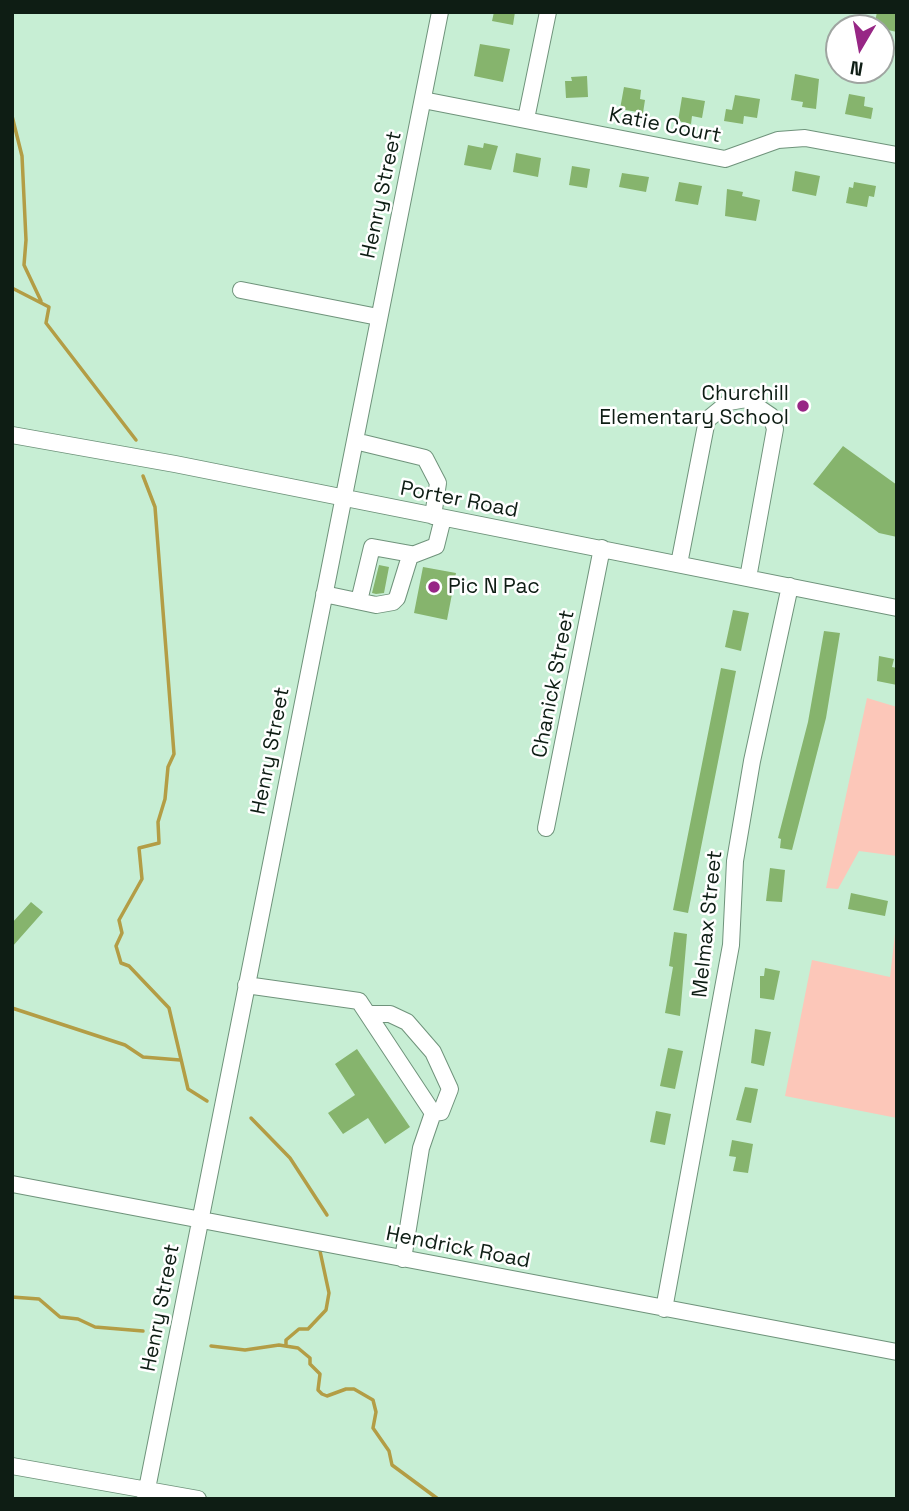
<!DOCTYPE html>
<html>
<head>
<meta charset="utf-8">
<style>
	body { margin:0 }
	#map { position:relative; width:909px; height:1511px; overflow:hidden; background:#c7eed4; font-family:"Space Grotesk",sans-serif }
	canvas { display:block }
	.frame { position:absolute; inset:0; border:14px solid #0e1d14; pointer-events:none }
	.north { position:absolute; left:825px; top:14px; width:70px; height:70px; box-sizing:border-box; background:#fff; border:2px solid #9fa5a1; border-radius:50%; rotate:190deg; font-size:19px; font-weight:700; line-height:28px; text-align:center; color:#0e1d14 }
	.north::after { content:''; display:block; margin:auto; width:24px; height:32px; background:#972685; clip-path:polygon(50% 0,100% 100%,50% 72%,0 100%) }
</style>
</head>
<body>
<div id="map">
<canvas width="909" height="1511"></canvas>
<div class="frame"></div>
<div class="north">N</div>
</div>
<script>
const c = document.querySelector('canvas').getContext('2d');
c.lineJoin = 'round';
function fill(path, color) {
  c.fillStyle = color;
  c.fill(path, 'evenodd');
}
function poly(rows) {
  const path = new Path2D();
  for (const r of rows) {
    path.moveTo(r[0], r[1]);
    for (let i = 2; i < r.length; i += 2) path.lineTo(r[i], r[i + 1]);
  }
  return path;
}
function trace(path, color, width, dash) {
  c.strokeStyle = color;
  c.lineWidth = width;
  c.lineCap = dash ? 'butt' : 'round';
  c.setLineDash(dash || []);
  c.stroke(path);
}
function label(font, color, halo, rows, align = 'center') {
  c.font = font + ' "Space Grotesk",sans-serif';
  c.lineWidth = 5;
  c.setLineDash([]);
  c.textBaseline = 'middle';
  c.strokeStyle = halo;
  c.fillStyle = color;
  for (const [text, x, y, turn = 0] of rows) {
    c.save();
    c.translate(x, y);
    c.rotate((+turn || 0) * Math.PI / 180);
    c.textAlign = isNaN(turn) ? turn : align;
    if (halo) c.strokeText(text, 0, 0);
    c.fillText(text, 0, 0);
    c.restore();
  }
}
fill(poly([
	[867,698,897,707,897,856,859,851,838,889,826,888],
	[897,917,897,1118,785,1096,812,960,890,977]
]), '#fcc7b9');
trace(poly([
	[12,116,22,156,26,240,24,265,41,301],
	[12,288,49,307,46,323,136,440],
	[143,476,155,507,174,754,168,767,165,799,158,822,159,843,139,848,142,879,119,920,122,933,116,946,121,963,129,966,169,1008,188,1089,207,1101],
	[12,1008,125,1045,143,1057,180,1060],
	[251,1118,290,1158,327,1215],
	[12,1297,39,1299,60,1317,78,1319,95,1327,143,1331],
	[286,1345,286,1340,299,1329,308,1329,326,1310,329,1293,320,1251],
	[211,1346,245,1350,279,1345,298,1348,310,1358,310,1364,320,1374,318,1390,322,1394,327,1396,346,1389,354,1389,373,1400,376,1412,373,1428,389,1451,392,1465,438,1499]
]), '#b39d45', 3.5);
fill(poly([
	[494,12,515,12,513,25,492,21],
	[877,12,897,12,897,32,874,27],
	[480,44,510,49,503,82,474,76],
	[795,74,819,79,816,109,802,107,803,102,791,100],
	[587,76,588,97,566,98,565,81,572,81,571,77],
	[624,87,641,90,640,99,645,100,643,113,620,109],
	[849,94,865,97,864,106,873,108,871,119,845,114],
	[735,95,760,99,757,118,744,116,743,124,724,121,726,109,732,110],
	[682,97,705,101,702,118,692,116,691,124,678,121],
	[484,143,498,146,491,170,464,165,468,145,483,148],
	[516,153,541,158,538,177,513,172],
	[572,166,590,169,587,188,569,185],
	[795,171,820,176,816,196,792,191],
	[622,173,649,177,646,192,619,187],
	[679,182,702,186,698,205,675,201],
	[854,182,876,186,874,197,869,196,867,207,846,203,849,187,853,188],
	[727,189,743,192,742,196,760,200,756,221,725,216],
	[843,446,897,485,897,537,879,533,813,484],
	[379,565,389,567,384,593,376,594,372,593],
	[423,567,456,573,447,620,414,613],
	[733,610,749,613,741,651,725,647],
	[824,631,840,633,826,718,792,850,780,848,781,839,778,838,808,722],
	[879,656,894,659,892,667,897,668,897,685,877,681],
	[721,668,736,671,688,913,673,910],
	[770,868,785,870,782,902,766,901],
	[851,893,888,901,885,916,848,909],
	[31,902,43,912,12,947,12,923],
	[674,932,687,934,680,1016,665,1013,673,967,669,966],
	[765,968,780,971,774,1000,760,998,760,976,764,976],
	[755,1029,771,1032,764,1066,751,1063],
	[668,1048,683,1051,675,1089,660,1086],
	[357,1049,410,1127,385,1144,368,1118,343,1134,328,1113,355,1095,335,1064],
	[745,1087,758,1089,751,1123,736,1120],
	[656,1111,671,1114,665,1145,650,1142],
	[732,1140,753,1144,748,1173,733,1171,736,1157,729,1156]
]), '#86b46d');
const minor = poly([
	[423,100,725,159,778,140,805,138,897,155],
	[526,119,548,12],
	[241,290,378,317],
	[12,435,175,464,897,608],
	[355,441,425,458,438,483,433,516],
	[679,564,707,420,729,402,746,399,771,416,775,429,748,578],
	[324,594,376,605,393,602,397,598,410,556,436,546,443,518],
	[359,601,372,547,411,554],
	[546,828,602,548],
	[246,985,359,1001,433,1113,421,1148,403,1259],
	[368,1014,390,1014,407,1022,433,1052,450,1089,441,1112,433,1113],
	[12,1184,897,1352],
	[664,1309,731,945,735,861,752,761,790,586],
	[12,1466,198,1499],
	[145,1499,440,12]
]);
trace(minor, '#6f937b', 18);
trace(minor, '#fff', 16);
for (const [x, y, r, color] of [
	[803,406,7,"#972685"],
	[434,587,7,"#972685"]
]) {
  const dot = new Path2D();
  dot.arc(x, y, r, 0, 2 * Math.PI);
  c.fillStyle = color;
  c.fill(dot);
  trace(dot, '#fff', 2.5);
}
label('21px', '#0e1d14', '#fff', [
	["Katie Court",665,126,11],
	["Henry Street",382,195,-78],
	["Porter Road",459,500,11],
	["Chanick Street",554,684,-79],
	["Henry Street",271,751,-79],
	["Melmax Street",708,924,-84],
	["Hendrick Road",458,1248,11],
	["Henry Street",161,1308,-79]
]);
label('21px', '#0e1d14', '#fff', [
	["Churchill",789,394],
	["Elementary School",789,418],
	["Pic N Pac",448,587,"left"]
], 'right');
</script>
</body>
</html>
